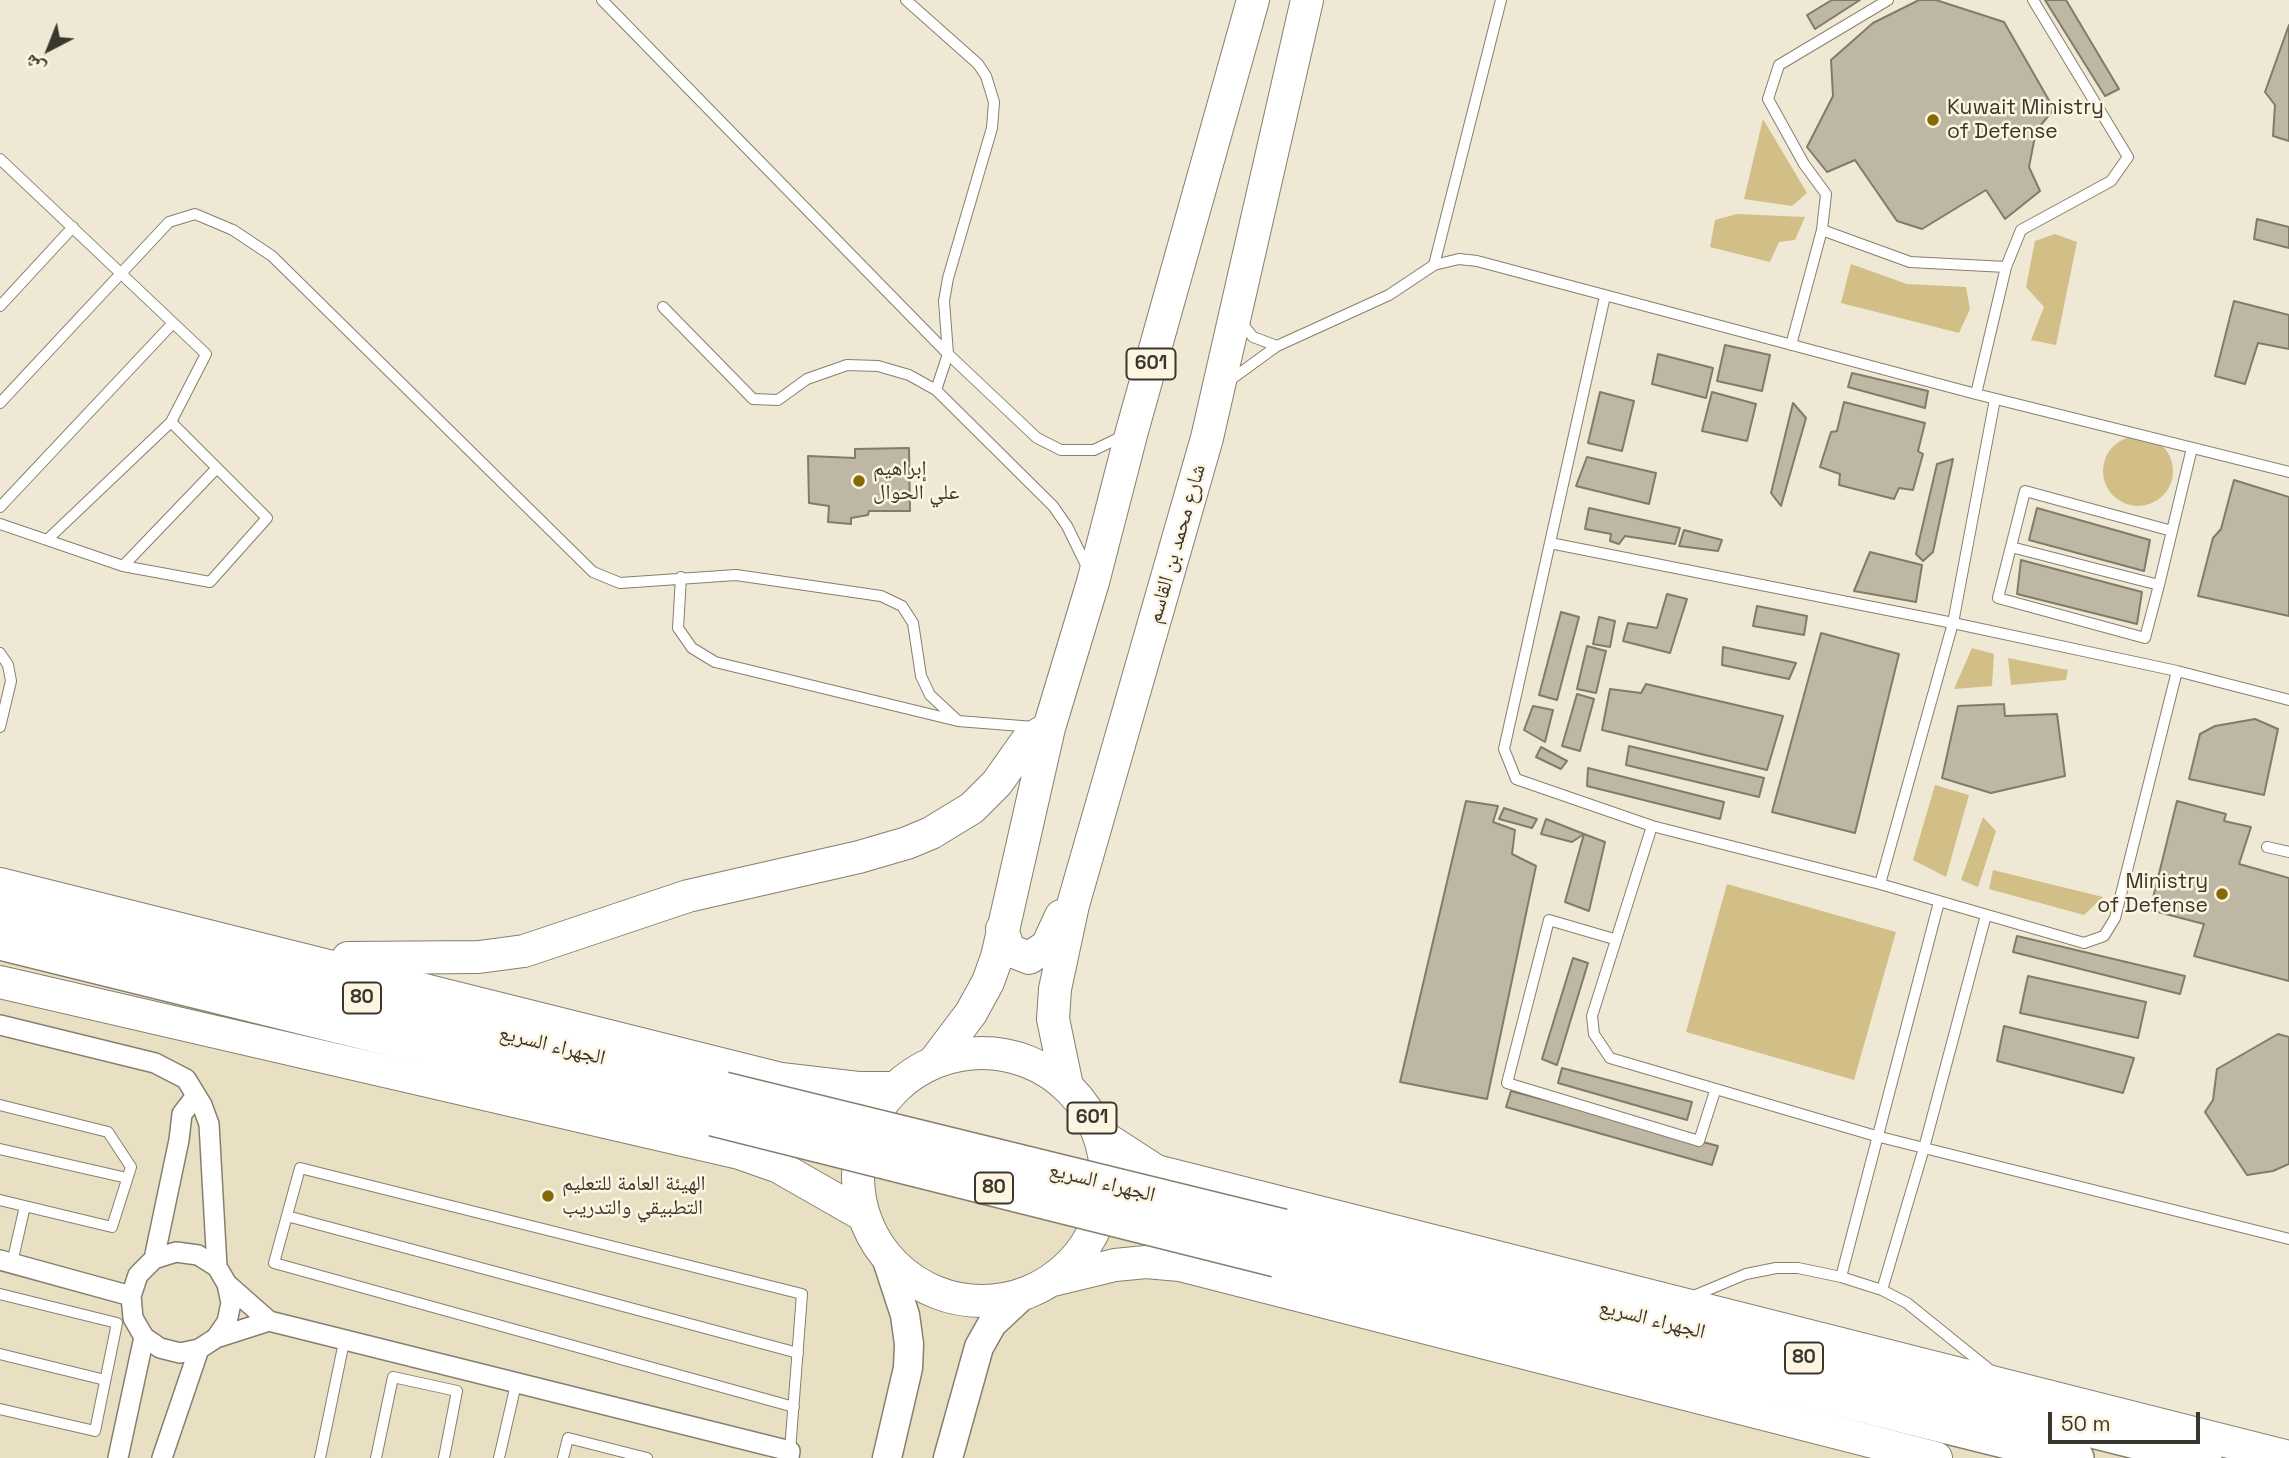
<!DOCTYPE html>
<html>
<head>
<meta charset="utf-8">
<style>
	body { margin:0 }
	#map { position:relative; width:2289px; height:1458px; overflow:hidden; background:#efe8d4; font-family:"Space Grotesk","Noto Naskh Arabic",sans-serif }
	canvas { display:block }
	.north { position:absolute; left:14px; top:14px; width:70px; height:70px; -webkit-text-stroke:5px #fdf5e1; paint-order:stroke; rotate:222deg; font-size:19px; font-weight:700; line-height:28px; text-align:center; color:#39362e }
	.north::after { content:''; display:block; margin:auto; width:24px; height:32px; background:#39362e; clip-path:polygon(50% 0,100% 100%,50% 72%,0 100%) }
	.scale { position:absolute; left:2048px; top:1412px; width:152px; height:32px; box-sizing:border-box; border:4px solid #39362e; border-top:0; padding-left:9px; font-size:21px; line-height:24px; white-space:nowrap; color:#39362e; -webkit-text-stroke:5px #fdf5e1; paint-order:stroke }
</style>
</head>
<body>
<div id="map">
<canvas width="2289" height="1458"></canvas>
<div class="north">ش</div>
<div class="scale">50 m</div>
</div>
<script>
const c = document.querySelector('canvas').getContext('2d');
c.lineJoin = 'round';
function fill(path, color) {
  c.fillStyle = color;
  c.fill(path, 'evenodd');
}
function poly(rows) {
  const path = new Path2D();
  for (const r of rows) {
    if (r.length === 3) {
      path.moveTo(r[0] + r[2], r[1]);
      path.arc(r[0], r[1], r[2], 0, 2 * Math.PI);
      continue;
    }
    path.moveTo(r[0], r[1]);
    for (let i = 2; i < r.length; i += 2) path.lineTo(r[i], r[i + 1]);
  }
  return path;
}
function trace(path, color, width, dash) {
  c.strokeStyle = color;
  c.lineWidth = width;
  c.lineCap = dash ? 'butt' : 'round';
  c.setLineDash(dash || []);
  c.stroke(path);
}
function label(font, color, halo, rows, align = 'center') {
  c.font = font + ' "Space Grotesk","Noto Naskh Arabic",sans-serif';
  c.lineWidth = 5;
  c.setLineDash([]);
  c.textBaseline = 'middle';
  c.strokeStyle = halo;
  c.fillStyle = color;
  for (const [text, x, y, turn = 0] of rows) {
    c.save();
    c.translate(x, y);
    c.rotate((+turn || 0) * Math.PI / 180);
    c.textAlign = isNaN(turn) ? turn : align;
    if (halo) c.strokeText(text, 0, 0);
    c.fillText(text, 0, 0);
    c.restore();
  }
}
fill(poly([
	[0,913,2142,1458,0,1458]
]), '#e9e0c4');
fill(poly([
	[1763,119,1807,193,1792,206,1744,199],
	[1737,214,1805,217,1795,240,1779,242,1770,262,1710,247,1715,220],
	[2055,234,2077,242,2056,345,2031,340,2044,307,2026,287,2035,241],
	[1851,264,1907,284,1966,287,1970,309,1959,333,1841,303],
	[2138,471,35],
	[1972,648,1994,654,1992,686,1954,689],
	[2008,658,2068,670,2066,680,2011,685],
	[1935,785,1969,795,1946,877,1913,860],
	[1983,817,1996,831,1978,887,1961,880],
	[1993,870,2103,897,2084,915,1989,889],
	[1727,884,1896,932,1854,1080,1686,1032]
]), '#d2bf88');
const building = poly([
	[1832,0,1860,0,1815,29,1807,15,1832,0],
	[1919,0,1936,0,2004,22,2054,109,2036,131,2029,167,2040,191,2005,219,1986,190,1922,229,1897,221,1855,160,1827,172,1807,147,1833,96,1831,60,1873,23,1919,0],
	[2045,0,2066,0,2119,89,2105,96,2045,0],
	[2289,25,2289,141,2273,136,2275,105,2265,92,2289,25],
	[2257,219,2289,227,2289,248,2254,239,2257,219],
	[2234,301,2289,315,2289,349,2258,343,2245,384,2215,376,2234,301],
	[1725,345,1770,355,1762,391,1717,381,1725,345],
	[1658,354,1713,368,1706,398,1652,384,1658,354],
	[1852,373,1928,391,1925,408,1848,387,1852,373],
	[1600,392,1634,401,1622,451,1588,443,1600,392],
	[1712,392,1756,404,1747,441,1702,431,1712,392],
	[1844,402,1925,423,1918,451,1923,454,1913,490,1899,488,1894,499,1839,485,1840,474,1820,467,1831,432,1837,431,1844,402],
	[1793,403,1806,418,1781,506,1771,493,1793,403],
	[909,448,910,511,869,511,868,515,851,518,851,524,828,522,829,506,809,503,808,456,855,458,855,449,909,448],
	[1587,457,1656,473,1649,504,1576,486,1587,457],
	[1953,459,1933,552,1923,561,1916,554,1937,464,1953,459],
	[2234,480,2289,497,2289,616,2198,596,2213,538,2221,529,2234,480],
	[1589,508,1680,528,1675,544,1625,536,1619,544,1610,541,1611,534,1585,529,1589,508],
	[2037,508,2150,540,2144,571,2029,540,2037,508],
	[1684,530,1722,540,1718,551,1679,546,1684,530],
	[1870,552,1922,565,1916,602,1854,591,1870,552],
	[2021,560,2142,592,2137,624,2017,594,2021,560],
	[1667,594,1687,599,1670,653,1623,641,1628,623,1657,628,1667,594],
	[1757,606,1807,616,1804,635,1753,626,1757,606],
	[1561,612,1579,617,1557,700,1539,695,1561,612],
	[1599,617,1615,621,1610,647,1593,644,1599,617],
	[1821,633,1899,654,1855,833,1772,812,1821,633],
	[1587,646,1606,651,1596,693,1577,689,1587,646],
	[1723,647,1796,663,1789,679,1722,665,1723,647],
	[1646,684,1783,716,1767,770,1602,730,1610,689,1641,693,1646,684],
	[1577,694,1594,699,1580,751,1562,746,1577,694],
	[2004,704,2005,716,2057,714,2065,776,1991,793,1942,778,1958,706,2004,704],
	[1533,706,1553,710,1545,742,1524,730,1533,706],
	[2255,719,2278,729,2264,795,2189,779,2200,734,2215,726,2255,719],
	[1629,746,1764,778,1759,797,1626,765,1629,746],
	[1541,747,1567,761,1561,769,1536,757,1541,747],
	[1588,768,1724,802,1720,819,1587,786,1588,768],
	[1466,801,1498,806,1493,822,1515,830,1512,854,1536,866,1487,1099,1400,1082,1466,801],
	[2177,801,2226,814,2224,821,2251,827,2239,864,2289,878,2289,981,2194,956,2204,924,2150,910,2177,801],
	[1504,808,1537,819,1532,828,1499,819,1504,808],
	[1546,819,1584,834,1572,842,1541,834,1546,819],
	[1584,834,1605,842,1589,911,1565,902,1584,834],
	[2017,936,2185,976,2180,994,2013,952,2017,936],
	[1573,958,1588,963,1557,1065,1542,1059,1573,958],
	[2028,976,2146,1002,2138,1038,2020,1013,2028,976],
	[2004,1026,2134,1058,2123,1093,1997,1061,2004,1026],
	[2278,1034,2289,1037,2289,1164,2273,1171,2247,1175,2205,1112,2213,1100,2217,1069,2278,1034],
	[1562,1068,1692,1102,1687,1120,1558,1083,1562,1068],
	[1511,1091,1718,1146,1712,1165,1506,1107,1511,1091]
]);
fill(building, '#beb7a3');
trace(building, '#817b69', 2);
const lane = poly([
	[602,0,948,354,944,301,948,278,992,128,994,102,986,76,978,64,906,0],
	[0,159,206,354,171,422,48,539],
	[1822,230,1910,262,2006,267],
	[1434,265,1501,0],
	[1605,296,1504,749,1516,779,1652,826,1880,884,2084,943,2104,936,2115,918,2177,671],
	[0,306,73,227],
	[663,307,753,399,778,400,807,379,847,365,878,366,909,375,936,390,1053,506,1067,526,1088,569],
	[1244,320,1244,326,1253,337,1277,346],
	[1791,345,1822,230,1826,194,1804,164,1768,99,1779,65,1888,0],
	[1229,381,1277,346,1389,295,1434,265,1459,259,1477,261,1976,394,2289,472],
	[936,390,948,354,1037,438,1061,450,1094,450,1121,437],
	[1976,394,2006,267,2021,230,2111,181,2128,157,2033,0],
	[0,403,169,222,195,214,233,230,272,256,593,572,620,583,736,575,881,596,902,606,913,623,921,676,930,695,958,721],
	[0,507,173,323],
	[0,524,123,566,210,582,267,518,171,422],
	[2172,531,2025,491,1998,598,2145,638,2159,585,2172,531,2192,448],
	[1550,543,1953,623,2177,671,2289,700],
	[2011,547,2159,585],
	[123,566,217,468],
	[681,577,678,628,692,648,715,662,958,721,1034,727],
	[0,653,8,665,11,681,0,727],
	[1652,826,1592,1016,1594,1034,1610,1058,1876,1136,2289,1239],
	[2267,847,2289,852],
	[1880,884,1953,623,1995,399],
	[1614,939,1549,920,1507,1083,1699,1141,1715,1091],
	[0,1105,108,1132,131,1167,112,1227,0,1200],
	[0,1149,127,1178],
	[287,1216,798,1353],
	[12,1263,25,1206],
	[1841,1277,1939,902],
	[1882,1290,1924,1148,1986,915],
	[0,1294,117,1323,95,1431,0,1409],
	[1691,1297,1746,1274,1776,1268,1798,1268,1841,1277,1882,1290,1907,1303,1990,1370],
	[0,1354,105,1380],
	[790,1451,802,1294,300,1168,274,1263,794,1407],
	[320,1458,344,1342],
	[376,1458,393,1377,457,1391,444,1458],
	[499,1458,516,1384],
	[563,1458,568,1438,647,1458]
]);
const street = poly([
	[0,1025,155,1063,186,1079,202,1105,209,1124,217,1267],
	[154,1259,176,1252,198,1255,217,1267,227,1284,231,1303,227,1322,216,1338,199,1349,180,1353,160,1348,144,1337,133,1318,131,1296,138,1275,154,1259,179,1140,182,1114,195,1097],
	[0,1260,131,1296],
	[227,1284,269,1321,790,1451,789,1458],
	[216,1338,269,1321],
	[118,1458,144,1337],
	[162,1458,199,1349]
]);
const secondary = poly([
	[885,1254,905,1315,909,1344,908,1368,887,1458],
	[948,1458,979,1347,992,1324,1023,1295]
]);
const primary = poly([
	[0,884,781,1079,858,1088,894,1088],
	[1002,929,1009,950,1029,958,1047,946,1061,916],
	[348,958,479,957,524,951,688,896,859,857,907,843,931,833,972,808,997,783,1026,742,1049,728],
	[0,982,739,1153,779,1167,863,1215],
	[982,1177,124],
	[934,1062,971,1013,988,982,997,957,1049,728,1093,582,1132,431,1253,0],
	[1067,1086,1053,1019,1055,989,1073,905,1207,438,1307,0],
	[1099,1134,1156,1171,2289,1457],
	[1053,1280,1115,1265,1146,1262,1180,1265,1936,1458]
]);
const highway = poly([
	[0,907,724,1090],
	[0,942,713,1118],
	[1283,1227,2204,1458],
	[1276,1259,2076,1458]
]);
trace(lane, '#867f6d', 12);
trace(street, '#867f6d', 22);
trace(secondary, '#867f6d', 31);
trace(primary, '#867f6d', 34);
trace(highway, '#867f6d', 38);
trace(lane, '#fff', 10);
trace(street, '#fff', 19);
trace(secondary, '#fff', 28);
trace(primary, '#fff', 32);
trace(highway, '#fff', 35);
const highwayBridge = poly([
	[724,1090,1283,1227],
	[713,1118,1276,1259]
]);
trace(highwayBridge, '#867f6d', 38, []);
trace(highwayBridge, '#fff', 35);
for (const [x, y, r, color] of [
	[1933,120,7,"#856a05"],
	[859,481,7,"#856a05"],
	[2222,894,7,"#856a05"],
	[548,1196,7,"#856a05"]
]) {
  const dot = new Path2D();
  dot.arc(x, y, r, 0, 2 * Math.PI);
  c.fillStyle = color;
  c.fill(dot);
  trace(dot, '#fdf5e1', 2.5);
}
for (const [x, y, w] of [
	[1151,364,49],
	[362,998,38],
	[1092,1118,49],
	[994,1188,38],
	[1804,1358,38]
]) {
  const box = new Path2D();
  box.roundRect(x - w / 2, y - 15.5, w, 31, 5);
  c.fillStyle = '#fdf5e1';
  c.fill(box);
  trace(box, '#39362e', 2);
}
label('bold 19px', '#39362e', null, [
	["601",1151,364],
	["80",362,998],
	["601",1092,1118],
	["80",994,1188],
	["80",1804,1358]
]);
label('21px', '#39362e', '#fdf5e1', [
	["Kuwait Ministry",1947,108],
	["of Defense",1947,132],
	["إبراهيم",873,469],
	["علي الحوال",873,493],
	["Ministry",2208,882,"right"],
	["of Defense",2208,906,"right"],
	["الهيئة العامة للتعليم",562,1184],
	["التطبيقي والتدريب",562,1208]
], 'left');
label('21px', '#39362e', '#fdf5e1', [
	["شارع محمد بن القاسم",1177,544,-74],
	["الجهراء السريع",552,1046,14],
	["الجهراء السريع",1102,1183,14],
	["الجهراء السريع",1652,1320,14]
]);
</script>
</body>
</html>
